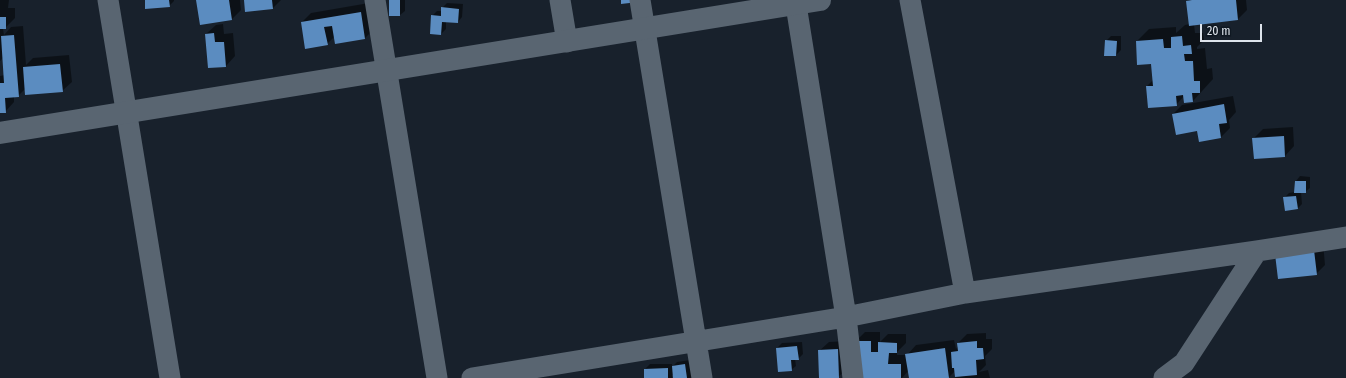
<!DOCTYPE html>
<html>
<head>
<meta charset="utf-8">
<style>
	body { margin:0 }
	#map { position:relative; width:1346px; height:378px; overflow:hidden; background:#18212c; font-family:"Fira Sans Condensed",sans-serif }
	canvas { display:block }
	.scale { position:absolute; left:1200px; top:24px; width:62px; height:18px; box-sizing:border-box; border:2px solid #dee4ec; border-top:0; padding-left:5px; font-size:12px; line-height:14px; white-space:nowrap; color:#dee4ec; -webkit-text-stroke:3px #0f1822; paint-order:stroke }
</style>
</head>
<body>
<div id="map">
<canvas width="1346" height="378"></canvas>
<div class="scale">20 m</div>
</div>
<script>
const c = document.querySelector('canvas').getContext('2d');
c.lineJoin = 'round';
function fill(path, color) {
  c.fillStyle = color;
  c.fill(path, 'evenodd');
}
function poly(rows) {
  const path = new Path2D();
  for (const r of rows) {
    path.moveTo(r[0], r[1]);
    for (let i = 2; i < r.length; i += 2) path.lineTo(r[i], r[i + 1]);
  }
  return path;
}
function trace(path, color, width, dash) {
  c.strokeStyle = color;
  c.lineWidth = width;
  c.lineCap = dash ? 'butt' : 'round';
  c.setLineDash(dash || []);
  c.stroke(path);
}
fill(poly([
	[0,0,9,0,8,8,15,8,15,18,5,28,0,28],
	[146,0,174,0,174,1,169,6],
	[197,0,240,0,241,10,232,19],
	[245,0,281,0,273,8,246,11],
	[391,0,405,0,405,11,400,15,390,15],
	[1189,0,1246,0,1247,10,1238,19,1194,24,1195,33,1203,33,1204,40,1197,47,1197,49,1205,48,1207,69,1212,68,1213,79,1193,101,1184,96,1176,105,1147,86,1153,80,1152,63,1137,41,1149,29,1176,27,1176,33,1185,25,1190,24,1187,1],
	[369,3,374,29,365,38,334,37,327,44,302,22,311,13],
	[447,3,463,4,462,17,458,22,446,21,446,29,441,34,432,16,437,11,442,11,442,8],
	[223,24,224,34,233,33,235,56,226,66,209,67,206,34,216,25],
	[23,26,26,65,33,58,69,55,72,82,62,91,26,88,18,96,14,96,14,102,5,112,0,112,0,76,5,75,3,58,0,61,0,29,3,29,4,35,11,27],
	[1111,36,1121,36,1121,50,1116,55,1106,41],
	[1233,96,1236,112,1229,120,1230,128,1221,137,1198,130,1173,114,1182,105],
	[1293,127,1294,146,1285,156,1255,158,1253,139,1263,129],
	[1300,176,1310,177,1310,188,1305,192,1301,192,1302,204,1297,209,1284,198,1289,193,1295,192,1296,181],
	[1323,242,1325,265,1316,274,1276,255],
	[865,332,880,332,880,342,888,334,906,334,906,343,897,352,897,355,907,355,916,345,954,340,956,349,958,346,958,343,967,334,986,333,986,339,992,339,992,349,985,356,986,365,979,372,988,370,990,378,954,378,962,376,956,370,949,377,941,378,910,378,909,370,902,378,861,378,856,341],
	[847,341,848,368,838,377,819,351,829,342],
	[802,342,803,354,798,359,795,359,796,366,791,370,777,348,782,343],
	[690,360,692,378,674,378,674,375,672,375,672,378,645,378,645,369,650,364,672,364,672,367,677,362]
]), '#0007');
fill(poly([
	[145,0,169,0,170,7,145,9],
	[196,0,229,0,232,20,200,25],
	[244,0,272,0,273,9,245,12],
	[389,0,400,0,400,16,389,16],
	[621,0,638,0,638,2,621,4],
	[1192,0,1236,0,1238,20,1189,26,1186,1],
	[441,7,459,9,458,23,442,22,441,35,430,34,431,15,441,16],
	[361,12,365,39,335,44,332,26,324,27,328,45,305,49,301,22],
	[0,17,6,17,6,29,0,29],
	[214,33,215,42,224,42,226,67,208,68,205,34],
	[14,35,19,97,5,98,6,113,0,113,0,83,4,83,1,36],
	[1182,36,1183,46,1191,45,1192,54,1184,54,1185,61,1193,61,1194,81,1200,81,1200,93,1192,93,1193,102,1184,103,1183,95,1176,96,1177,106,1148,108,1146,86,1153,86,1151,64,1137,65,1136,41,1163,39,1164,48,1171,48,1171,37],
	[1105,40,1117,41,1116,56,1104,56],
	[60,64,63,92,25,95,23,67],
	[1224,104,1227,123,1219,124,1221,138,1199,142,1197,131,1176,135,1172,114],
	[1284,136,1285,157,1254,159,1252,138],
	[1295,181,1306,181,1306,193,1294,193],
	[1296,196,1298,209,1285,211,1283,197],
	[1314,250,1317,275,1278,279,1275,254],
	[855,341,871,341,871,352,878,352,878,342,897,343,897,353,889,353,888,364,901,364,901,378,860,378],
	[977,341,977,348,983,348,984,359,976,360,977,375,955,377,954,368,952,368,951,352,958,351,957,343],
	[797,346,799,360,791,360,792,371,778,372,776,348],
	[945,348,949,378,909,378,905,354],
	[838,349,839,378,819,378,818,350],
	[685,364,687,378,673,378,672,366],
	[668,368,668,378,644,378,644,369]
]), '#5b8cc0');
trace(poly([
	[108,0,170,378],
	[375,0,437,378],
	[560,0,567,42],
	[640,0,702,378],
	[910,0,965,293],
	[796,5,846,317,853,378],
	[472,378,846,317,965,293,1257,251,1346,237],
	[1164,378,1184,363,1257,251]
]), '#596571', 21);
trace(poly([
	[0,133,820,0]
]), '#596571', 22);
</script>
</body>
</html>
